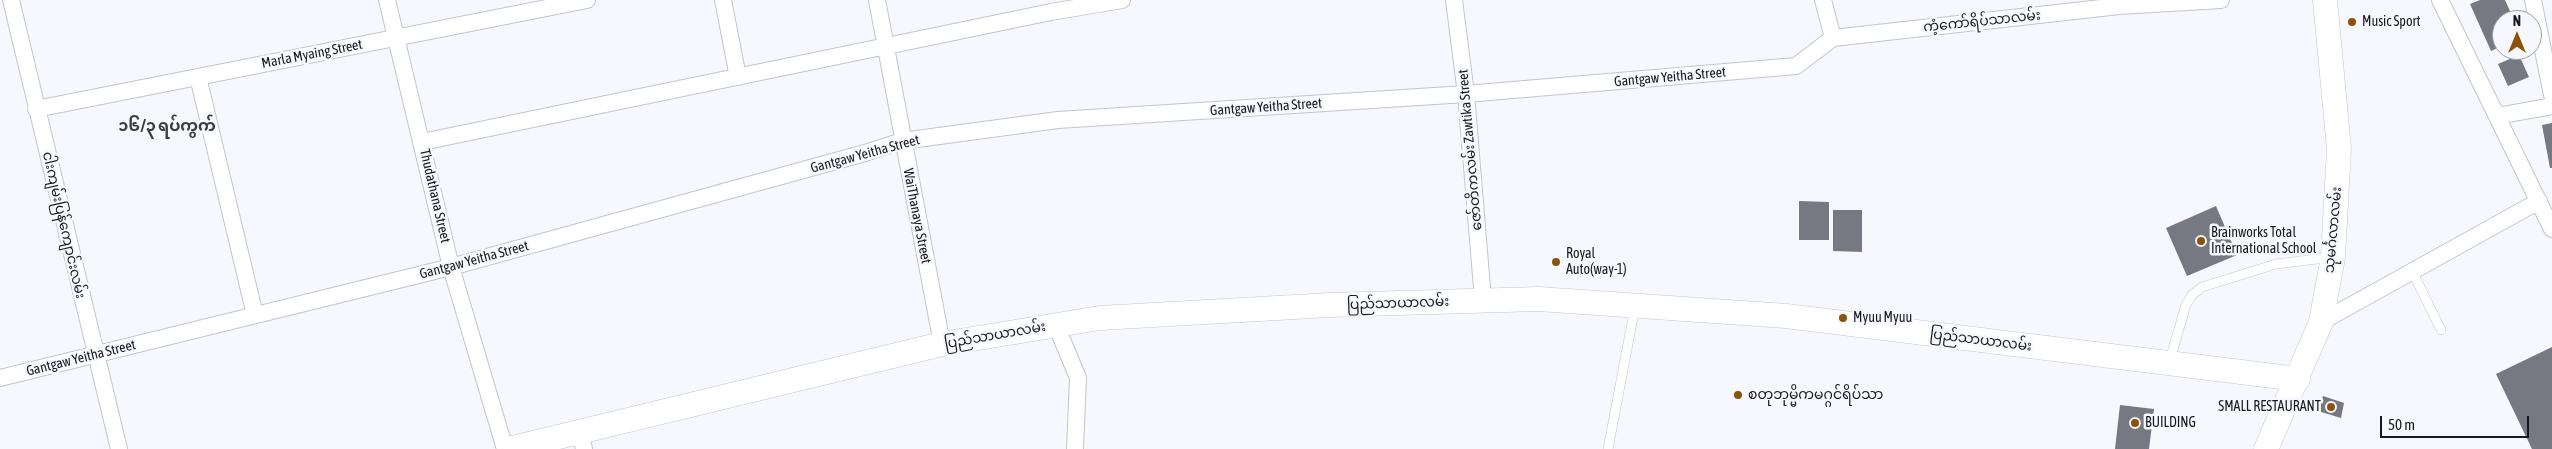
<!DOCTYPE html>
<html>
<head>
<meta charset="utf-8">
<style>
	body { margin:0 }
	#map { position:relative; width:2552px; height:449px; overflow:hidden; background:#f6f8fe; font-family:"Asap Condensed",sans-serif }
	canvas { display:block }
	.north { position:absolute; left:2492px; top:10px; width:50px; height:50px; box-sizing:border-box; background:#f6f8fe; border:1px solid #9d9fa4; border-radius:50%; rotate:0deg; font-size:14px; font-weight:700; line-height:20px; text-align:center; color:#18191d }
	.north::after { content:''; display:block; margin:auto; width:18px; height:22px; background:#8c520b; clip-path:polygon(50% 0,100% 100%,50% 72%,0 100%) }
	.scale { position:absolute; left:2380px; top:416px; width:149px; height:22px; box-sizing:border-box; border:2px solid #18191d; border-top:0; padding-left:6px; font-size:15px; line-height:18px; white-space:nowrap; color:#18191d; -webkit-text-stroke:4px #f6f8fe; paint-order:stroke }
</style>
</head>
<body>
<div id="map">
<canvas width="2552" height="449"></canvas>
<div class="north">N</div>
<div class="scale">50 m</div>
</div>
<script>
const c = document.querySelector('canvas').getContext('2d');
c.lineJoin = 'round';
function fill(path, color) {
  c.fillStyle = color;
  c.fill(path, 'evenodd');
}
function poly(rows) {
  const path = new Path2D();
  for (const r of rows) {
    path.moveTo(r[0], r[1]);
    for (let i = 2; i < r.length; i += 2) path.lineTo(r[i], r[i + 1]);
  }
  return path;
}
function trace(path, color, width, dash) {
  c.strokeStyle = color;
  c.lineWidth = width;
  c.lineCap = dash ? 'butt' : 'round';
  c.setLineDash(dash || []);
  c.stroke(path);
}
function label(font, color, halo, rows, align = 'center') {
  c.font = font + ' "Asap Condensed","Noto Sans Myanmar",sans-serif';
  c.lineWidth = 5;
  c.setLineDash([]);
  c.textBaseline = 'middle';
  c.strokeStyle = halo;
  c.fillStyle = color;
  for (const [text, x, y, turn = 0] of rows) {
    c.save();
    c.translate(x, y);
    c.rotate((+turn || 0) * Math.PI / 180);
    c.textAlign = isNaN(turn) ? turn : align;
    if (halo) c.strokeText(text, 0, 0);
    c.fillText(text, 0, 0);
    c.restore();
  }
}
fill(poly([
	[2480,0,2505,0,2514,20,2502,20,2502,46,2491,51,2470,4],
	[2519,55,2529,77,2508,86,2498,64],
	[2552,123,2552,168,2550,168,2542,125],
	[1799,201,1829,202,1829,240,1799,240],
	[2216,206,2237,255,2187,276,2166,228],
	[1833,210,1862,210,1862,252,1833,251],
	[2552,347,2552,449,2532,449,2496,374],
	[2323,396,2344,403,2341,418,2318,411],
	[2120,405,2154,409,2149,449,2115,449]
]), '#777982');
const lane = poly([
	[2412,271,2441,330],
	[2169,363,2186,305,2192,295,2202,287,2276,264,2333,257],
	[1608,449,1635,307]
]);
const street = poly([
	[11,0,119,449],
	[387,0,451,267,505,449],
	[723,0,738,77],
	[877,0,942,344],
	[1454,0,1466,94,1483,300],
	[1823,0,1833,38],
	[2440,0,2552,229],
	[2533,0,2552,95],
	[1833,38,2119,6,2221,0],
	[198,77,255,315],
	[36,109,587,0],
	[2497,116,2552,106],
	[422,142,1051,12,1122,0],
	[2321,322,2539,201],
	[1056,325,1078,378,1075,449],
	[0,378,451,267,865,153,902,141,1058,120,1466,94,1796,66,1833,38],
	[580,431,584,449]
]);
const secondary = poly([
	[509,449,942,344,1100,318,1330,305,1539,299,1786,316,2298,379],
	[2266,449,2321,322,2333,257,2339,149,2325,0]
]);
trace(lane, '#c2c5cf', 10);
trace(street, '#c2c5cf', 18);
trace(secondary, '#c2c5cf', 25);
trace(lane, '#fff', 9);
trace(street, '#fff', 16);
trace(secondary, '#fff', 24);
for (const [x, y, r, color] of [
	[2352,22,5,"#8c520b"],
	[2201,241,5,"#8c520b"],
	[1556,262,5,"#8c520b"],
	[1843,318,5,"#8c520b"],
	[1738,395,5,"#8c520b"],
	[2331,407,5,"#8c520b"],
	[2135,423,5,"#8c520b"]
]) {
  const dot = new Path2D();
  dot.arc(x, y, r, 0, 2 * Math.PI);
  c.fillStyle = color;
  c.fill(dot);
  trace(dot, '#f6f8fe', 2);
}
label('14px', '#18191d', '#f6f8fe', [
	["ကံ့ကော်ရိပ်သာလမ်း",1982,21,-6],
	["Marla Myaing Street",312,54,-11],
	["Gantgaw Yeitha Street",1670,77,-5],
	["Gantgaw Yeitha Street",1266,107,-4],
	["ဇော်တိကလမ်း Zawtika Street",1470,150,-95],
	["Gantgaw Yeitha Street",865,154,-15],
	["Thudathana Street",435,196,77],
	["WaiThanaya Street",917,216,79],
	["ငါးကျမ်းပြန်ကျောင်းလမ်း",64,225,77],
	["သုမင်္ဂလာလမ်း",2333,230,-85],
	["Gantgaw Yeitha Street",474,260,-15],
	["ပြည်သာယာလမ်း",1398,303,-2],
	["ပြည်သာယာလမ်း",995,335,-10],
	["ပြည်သာယာလမ်း",1981,340,7],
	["Gantgaw Yeitha Street",81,358,-14]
]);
label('14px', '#18191d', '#f6f8fe', [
	["Music Sport",2362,22],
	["Brainworks Total",2211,233],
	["International School",2211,249],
	["Royal",1566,254],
	["Auto(way-1)",1566,270],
	["Myuu Myuu",1853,318],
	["စတုဘုမ္မိကမဂ္ဂင်ရိပ်သာ",1748,395],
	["SMALL RESTAURANT",2321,407,"right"],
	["BUILDING",2145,423]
], 'left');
label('bold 16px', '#3c3e46', '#f6f8fe', [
	["၁၆/၃ ရပ်ကွက်",167,126]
]);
</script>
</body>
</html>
